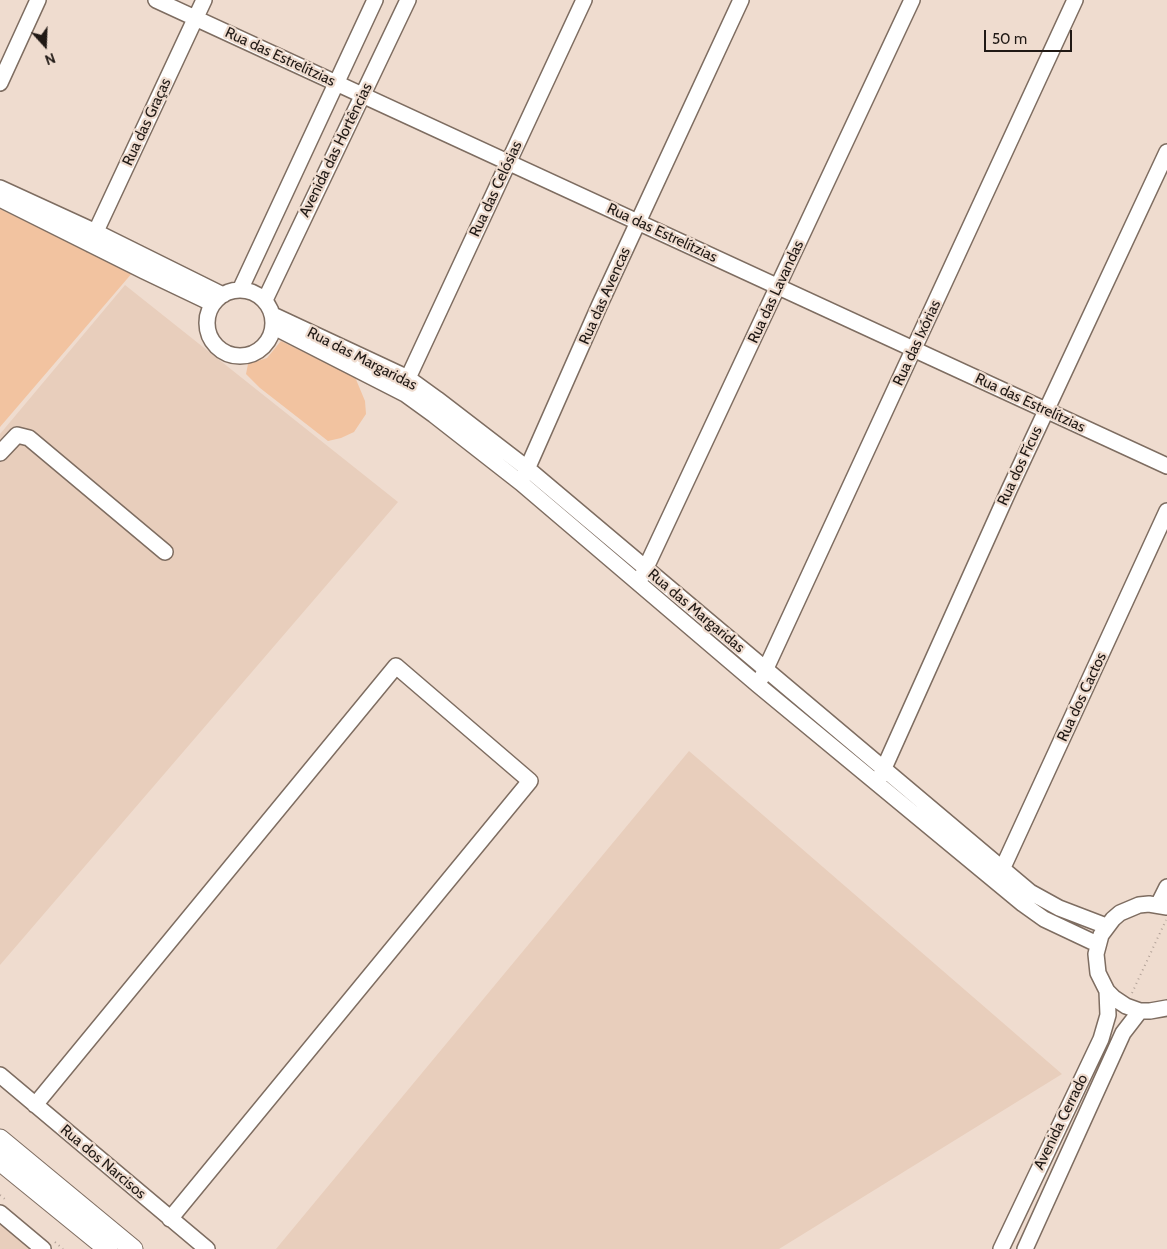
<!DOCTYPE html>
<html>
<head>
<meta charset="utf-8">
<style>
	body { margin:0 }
	#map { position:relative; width:1167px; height:1249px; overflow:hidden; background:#efdccf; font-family:Cabin,sans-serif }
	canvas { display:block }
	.north { position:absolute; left:20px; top:20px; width:50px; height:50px; -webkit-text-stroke:4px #efdccf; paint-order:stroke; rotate:160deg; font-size:14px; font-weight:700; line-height:20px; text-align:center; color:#201915 }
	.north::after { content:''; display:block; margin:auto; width:18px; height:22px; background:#201915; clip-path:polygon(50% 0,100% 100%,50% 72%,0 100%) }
	.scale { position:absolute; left:984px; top:30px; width:88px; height:22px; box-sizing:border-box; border:2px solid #201915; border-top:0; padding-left:6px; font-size:15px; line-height:18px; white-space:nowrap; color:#201915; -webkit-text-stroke:4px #efdccf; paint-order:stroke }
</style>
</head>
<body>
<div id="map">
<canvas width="1167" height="1249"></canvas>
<div class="north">N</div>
<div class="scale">50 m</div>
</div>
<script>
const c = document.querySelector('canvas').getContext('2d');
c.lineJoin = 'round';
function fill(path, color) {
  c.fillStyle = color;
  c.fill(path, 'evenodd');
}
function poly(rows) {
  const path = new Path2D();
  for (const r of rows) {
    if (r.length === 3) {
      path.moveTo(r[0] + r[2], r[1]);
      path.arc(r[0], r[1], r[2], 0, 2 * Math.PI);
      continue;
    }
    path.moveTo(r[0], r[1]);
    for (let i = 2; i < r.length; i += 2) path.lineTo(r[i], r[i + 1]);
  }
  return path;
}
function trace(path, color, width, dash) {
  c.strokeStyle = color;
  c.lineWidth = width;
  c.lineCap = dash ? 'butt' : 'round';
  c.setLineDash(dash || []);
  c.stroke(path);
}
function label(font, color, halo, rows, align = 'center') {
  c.font = font + ' Cabin,sans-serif';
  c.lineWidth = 4.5;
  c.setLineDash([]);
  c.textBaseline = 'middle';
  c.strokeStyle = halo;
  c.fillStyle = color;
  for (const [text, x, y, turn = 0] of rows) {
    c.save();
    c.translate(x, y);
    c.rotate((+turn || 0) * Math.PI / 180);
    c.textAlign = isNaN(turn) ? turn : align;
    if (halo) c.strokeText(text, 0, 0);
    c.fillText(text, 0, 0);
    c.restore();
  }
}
fill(poly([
	[125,285,398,502,0,965,0,434],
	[689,751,1062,1074,779,1249,276,1249],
	[0,1216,41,1249,0,1249]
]), '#e8cebc');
fill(poly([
	[0,209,133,272,0,427],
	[281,341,355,377,365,401,366,414,354,432,341,438,328,441,260,388,246,374,248,364,267,358]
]), '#f2c3a0');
const minor = poly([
	[156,0,1167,466],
	[0,83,38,0],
	[0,188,96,232,223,295],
	[0,199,144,271,213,304],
	[90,244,204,0],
	[240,290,375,0],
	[240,323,33],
	[265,300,408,0],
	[273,315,408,378,437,399,528,469,1030,892,1059,908,1106,926],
	[274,327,405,394,434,415,521,483,758,685,1023,904,1044,919,1097,944],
	[408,378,584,0],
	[0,453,17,435,29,438,165,552],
	[524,476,600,304,741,0],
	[642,576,912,0],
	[762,677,1075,0],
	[880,777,1009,490,1167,152],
	[999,876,1167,511],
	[1158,905,1167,887],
	[1167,907,1149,904,1139,905,1120,913,1113,919,1101,935,1096,954,1098,973,1107,991,1114,998,1126,1006,1140,1011,1150,1011,1167,1008],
	[0,1075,207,1249],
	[35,1105,396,666,530,781,170,1219],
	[0,1213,43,1249],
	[1001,1249,1101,1039,1108,1015,1107,991],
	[1025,1249,1123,1033,1140,1011]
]);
const major = poly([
	[0,1139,133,1249],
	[0,1161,108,1249]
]);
trace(minor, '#7e6d61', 18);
trace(major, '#7e6d61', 21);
trace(poly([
	[1132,993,1166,920],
	[0,1195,6,1200],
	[55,1242,63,1249]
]), '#b1a197', 2, [1, 4]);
trace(minor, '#fff', 15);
trace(major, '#fff', 19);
label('15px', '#201915', '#efdccf', [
	["Rua das Estrelítzias",280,57,25],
	["Rua das Graças",147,122,-65],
	["Avenida das Hortências",336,150,-64],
	["Rua das Celósias",496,189,-65],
	["Rua das Estrelítzias",662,233,25],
	["Rua das Lavandas",776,292,-65],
	["Rua das Avencas",605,296,-66],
	["Rua das Ixórias",917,343,-65],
	["Rua das Margaridas",362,359,27],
	["Rua das Estrelítzias",1030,403,25],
	["Rua dos Fícus",1020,466,-65],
	["Rua das Margaridas",696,611,40],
	["Rua dos Cactos",1082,697,-65],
	["Avenida Cerrado",1061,1122,-64],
	["Rua dos Narcisos",103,1162,40]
]);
</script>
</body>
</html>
